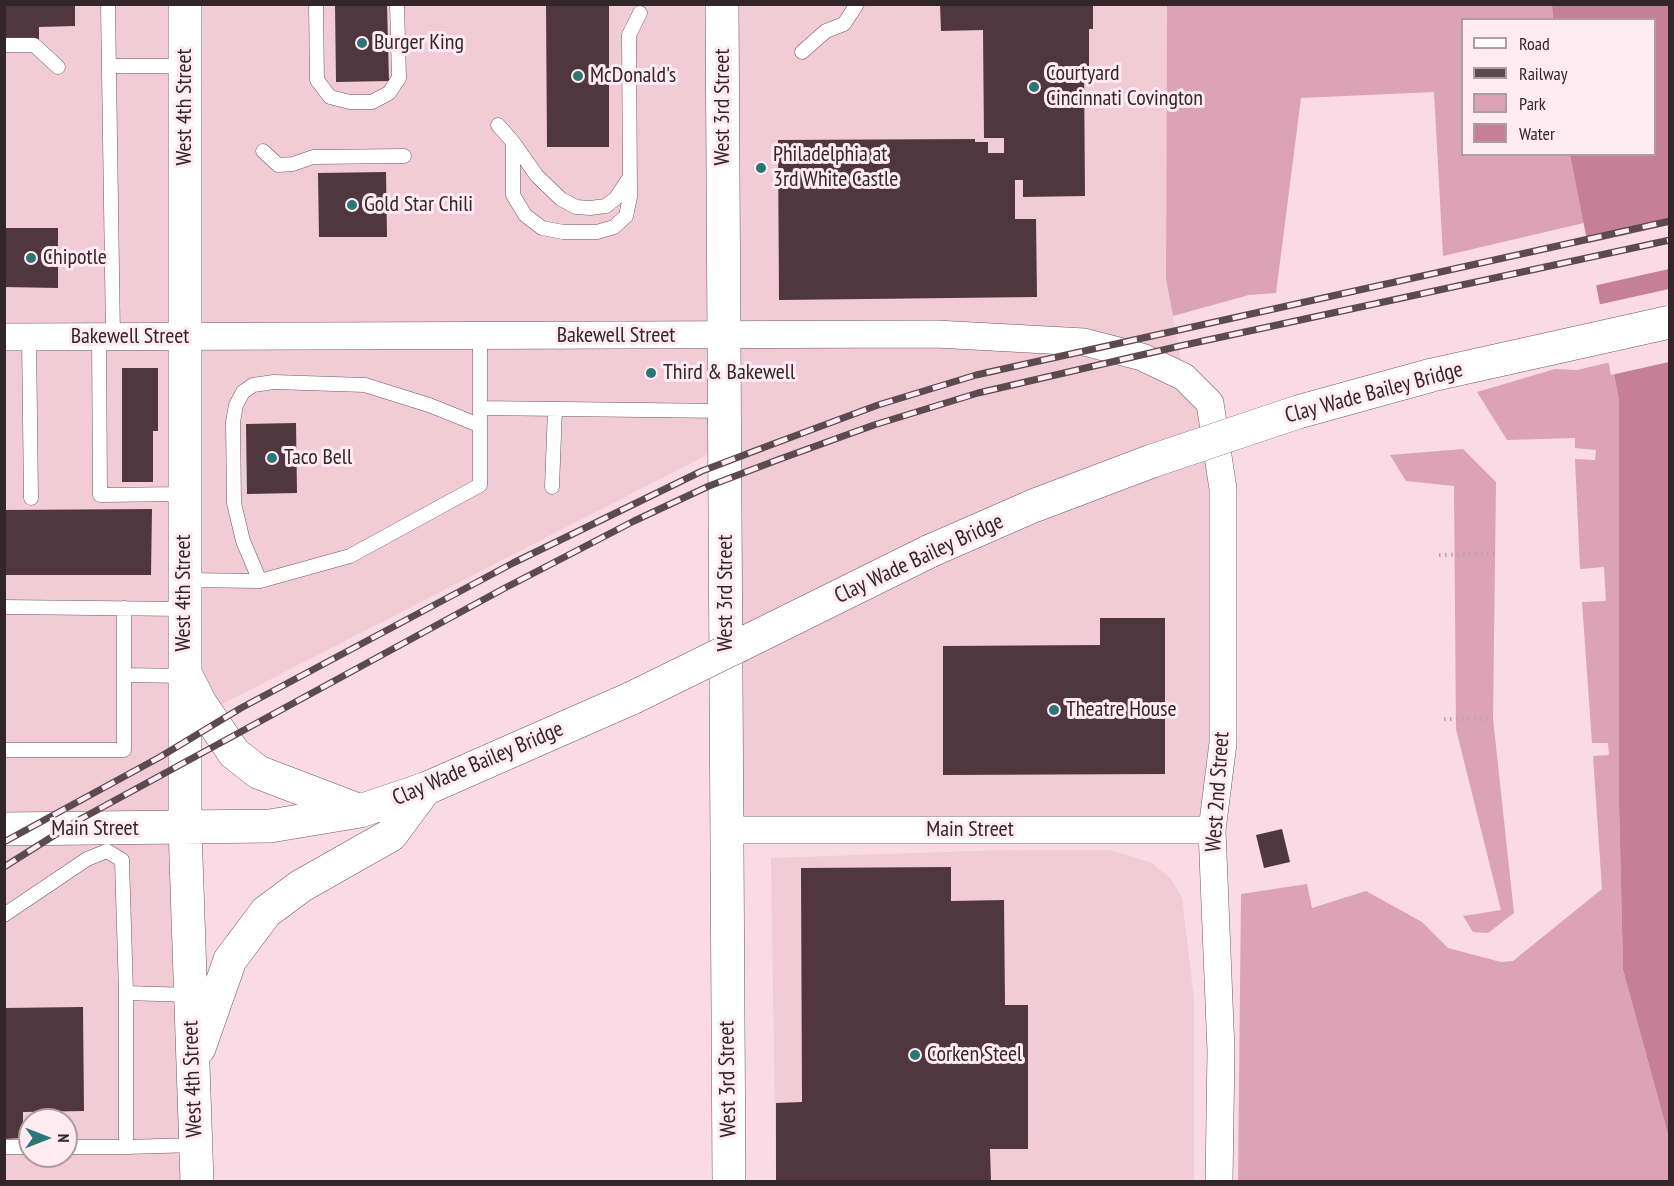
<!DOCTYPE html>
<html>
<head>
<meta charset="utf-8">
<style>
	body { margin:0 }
	#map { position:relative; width:1674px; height:1186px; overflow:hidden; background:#fadae4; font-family:"PT Sans Narrow",sans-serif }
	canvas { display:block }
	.frame { position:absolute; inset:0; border:6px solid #32262a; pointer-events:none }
	.legend { position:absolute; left:1461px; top:18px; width:195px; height:138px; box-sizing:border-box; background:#ffebf1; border:2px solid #ad9ca1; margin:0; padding:8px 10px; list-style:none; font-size:18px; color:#32262a }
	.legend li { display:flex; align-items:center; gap:12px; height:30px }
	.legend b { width:30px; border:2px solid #ad9ca1 }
	.north { position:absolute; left:18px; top:1108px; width:60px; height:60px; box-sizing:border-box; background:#ffebf1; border:2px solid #ad9ca1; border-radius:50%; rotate:90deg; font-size:16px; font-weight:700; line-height:24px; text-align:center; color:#32262a }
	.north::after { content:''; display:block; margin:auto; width:21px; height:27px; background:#2c7677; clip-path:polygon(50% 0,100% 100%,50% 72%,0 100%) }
</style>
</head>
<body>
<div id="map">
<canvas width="1674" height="1186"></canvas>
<div class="frame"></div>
<ul class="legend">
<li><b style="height:8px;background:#fff"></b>Road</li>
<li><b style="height:8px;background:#5b4b50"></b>Railway</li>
<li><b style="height:16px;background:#dca2b5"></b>Park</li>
<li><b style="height:16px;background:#c58098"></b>Water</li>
</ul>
<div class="north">N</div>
</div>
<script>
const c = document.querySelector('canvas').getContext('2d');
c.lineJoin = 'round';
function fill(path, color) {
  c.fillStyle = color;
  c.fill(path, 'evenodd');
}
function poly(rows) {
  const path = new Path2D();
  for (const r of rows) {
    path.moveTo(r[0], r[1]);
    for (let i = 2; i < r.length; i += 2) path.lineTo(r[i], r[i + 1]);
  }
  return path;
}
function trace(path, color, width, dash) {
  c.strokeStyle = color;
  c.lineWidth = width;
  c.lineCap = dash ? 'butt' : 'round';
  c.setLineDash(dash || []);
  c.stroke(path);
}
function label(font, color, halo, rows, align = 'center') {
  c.font = font + ' "PT Sans Narrow",sans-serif';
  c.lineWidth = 6;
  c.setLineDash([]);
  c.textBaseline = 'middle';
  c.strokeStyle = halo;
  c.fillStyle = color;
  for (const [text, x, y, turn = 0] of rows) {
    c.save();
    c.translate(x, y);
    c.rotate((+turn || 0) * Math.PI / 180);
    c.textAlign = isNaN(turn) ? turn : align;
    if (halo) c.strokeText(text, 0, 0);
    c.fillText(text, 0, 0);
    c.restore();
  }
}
fill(poly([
	[5,5,1167,5,1166,279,1184,377,1210,403,1212,830,727,830,724,446,207,712,200,703,197,1181,5,1182],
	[30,1120,66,1120,66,1156,30,1156],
	[1004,850,1110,850,1152,863,1171,879,1182,898,1194,999,1194,1181,776,1181,771,858]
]), '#f1cbd6');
fill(poly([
	[1167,5,1552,5,1553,19,1462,20,1462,154,1570,155,1584,223,1443,256,1434,92,1301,98,1276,293,1249,295,1173,316,1166,279],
	[1611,362,1619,400,1619,804,1623,970,1669,1138,1669,1181,1238,1182,1241,894,1307,884,1312,908,1366,891,1422,922,1448,948,1501,962,1513,961,1602,889,1593,756,1609,755,1608,743,1592,743,1582,602,1606,601,1604,567,1580,569,1575,459,1595,460,1596,450,1575,448,1575,438,1507,440,1477,392,1555,369,1577,370],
	[1463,449,1496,482,1493,719,1514,913,1488,933,1473,932,1463,916,1501,910,1456,729,1454,486,1406,481,1390,455]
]), '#dca2b5');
fill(poly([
	[1552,5,1669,5,1669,1138,1623,970,1619,804,1619,400,1570,155,1654,154,1654,20,1553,19]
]), '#c58098');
fill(poly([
	[1669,225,1669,269,1593,286,1585,244],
	[1669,289,1669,362,1611,375,1597,305]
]), '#fadae4');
fill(poly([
	[4,4,75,4,75,26,39,27,39,39,4,39],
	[335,4,387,4,389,81,336,82],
	[546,4,609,4,609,147,547,147],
	[940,4,1093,4,1093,29,1089,29,1089,66,1084,66,1085,196,1023,197,1023,180,1015,180,1015,219,1036,219,1037,297,779,300,778,140,975,139,975,142,988,142,988,153,1004,153,1004,138,984,138,983,30,941,31],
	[386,172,387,237,319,237,318,173],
	[4,228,58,228,58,288,4,287],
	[122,368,158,368,158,431,153,431,153,482,122,482],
	[296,423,297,493,247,494,246,424],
	[152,509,151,575,4,575,4,510],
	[1100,618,1165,618,1165,774,943,775,943,646,1100,645],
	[1282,829,1290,862,1264,868,1256,835],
	[951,867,951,901,1004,900,1005,1005,1028,1005,1028,1149,990,1149,991,1182,776,1182,776,1103,802,1102,801,868],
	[83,1007,84,1111,23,1112,23,1138,4,1139,4,1008]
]), '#50373f');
const service = poly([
	[108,4,113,337],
	[316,4,317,80,330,97,350,102,372,102,389,93,399,78,397,4],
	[4,45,34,45,58,67],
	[802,52,826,31,844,24,857,4],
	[109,66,185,66],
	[498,125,513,142,513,195,525,215,542,228,563,232,597,232,614,227,626,216,630,197,629,35,640,13],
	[513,142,537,176,561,199,576,207,590,208,606,206,616,198,630,177],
	[263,151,278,165,293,164,313,157,404,156],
	[29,337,31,498],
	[99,337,100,495,184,494],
	[480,408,724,411],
	[552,487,555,409],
	[185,580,260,581,350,556,480,485,480,336],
	[260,581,243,541,234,503,233,422,236,405,243,392,253,385,274,382,365,385,429,405,479,425],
	[4,607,184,609],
	[124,675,185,676],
	[4,750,124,750,124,608],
	[4,915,87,859,107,851,122,860,126,993,126,1147,66,1147],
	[126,993,190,995],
	[4,1147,30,1147],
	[126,1147,195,1145]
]);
const minor = poly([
	[4,337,936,334,1084,342,1142,357,1184,377,1210,403,1223,489,1223,743,1212,830,1221,1051,1219,1182],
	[727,830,1212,830]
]);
const tertiary = poly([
	[722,4,729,1182]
]);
const primary = poly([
	[185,4,185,828,197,1182],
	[740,645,930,551],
	[186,675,200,703,234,753,258,772,360,811],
	[4,829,270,826,360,811,425,789,632,698],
	[199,1048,230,960,266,912,301,886,391,835,425,789]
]);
trace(service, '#725760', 15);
trace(minor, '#725760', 28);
trace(tertiary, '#725760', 34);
trace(primary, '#725760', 34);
trace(poly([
	[1439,555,1495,554],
	[1444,719,1493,719]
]), '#bda3ab', 4, [1.5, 4.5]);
trace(service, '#fff', 14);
trace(minor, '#fff', 27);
trace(tertiary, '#fff', 33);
trace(primary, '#fff', 33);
const rail = poly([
	[4,842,160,757,241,708,513,563,702,471,773,444,878,405,976,375,1670,221],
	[4,867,77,821,503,589,634,521,709,486,780,459,874,425,978,393,1180,346,1670,240]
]);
trace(rail, '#5b4b50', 7);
trace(rail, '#ffebf1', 4.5, [14]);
const primaryBridge = poly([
	[930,551,1033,506,1152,461,1298,412,1432,375,1670,322],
	[632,698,740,645]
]);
trace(primaryBridge, '#725760', 34, []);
trace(primaryBridge, '#fff', 33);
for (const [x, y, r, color] of [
	[362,43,6,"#2c7677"],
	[578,76,6,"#2c7677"],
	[1034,87,6,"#2c7677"],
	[761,168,6,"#2c7677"],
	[352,205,6,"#2c7677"],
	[31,258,6,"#2c7677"],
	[651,373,6,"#2c7677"],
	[272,458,6,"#2c7677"],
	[1054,710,6,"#2c7677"],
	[915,1055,6,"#2c7677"]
]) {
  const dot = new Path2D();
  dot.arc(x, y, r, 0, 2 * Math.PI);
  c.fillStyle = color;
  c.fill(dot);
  trace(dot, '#ffebf1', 2);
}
label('22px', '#32262a', '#ffebf1', [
	["Burger King",374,43],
	["Courtyard",1046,74],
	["Cincinnati Covington",1046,99],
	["McDonald's",590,76],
	["Philadelphia at",773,155],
	["3rd White Castle",773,180],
	["Gold Star Chili",364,205],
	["Chipotle",43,258],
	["Third & Bakewell",663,373],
	["Taco Bell",284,458],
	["Theatre House",1066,710],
	["Corken Steel",927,1055]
], 'left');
label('22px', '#32262a', '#ffebf1', [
	["West 4th Street",185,107,-90],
	["West 3rd Street",723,107,-90],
	["Bakewell Street",616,336],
	["Bakewell Street",130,337],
	["Clay Wade Bailey Bridge",1374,393,-15],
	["Clay Wade Bailey Bridge",919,559,-25],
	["West 4th Street",184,593,-90],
	["West 3rd Street",726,593,-90],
	["Clay Wade Bailey Bridge",478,764,-23],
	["West 2nd Street",1218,792,-86],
	["Main Street",95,829],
	["Main Street",970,830],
	["West 4th Street",193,1079,-92],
	["West 3rd Street",728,1079,-91]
]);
</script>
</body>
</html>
